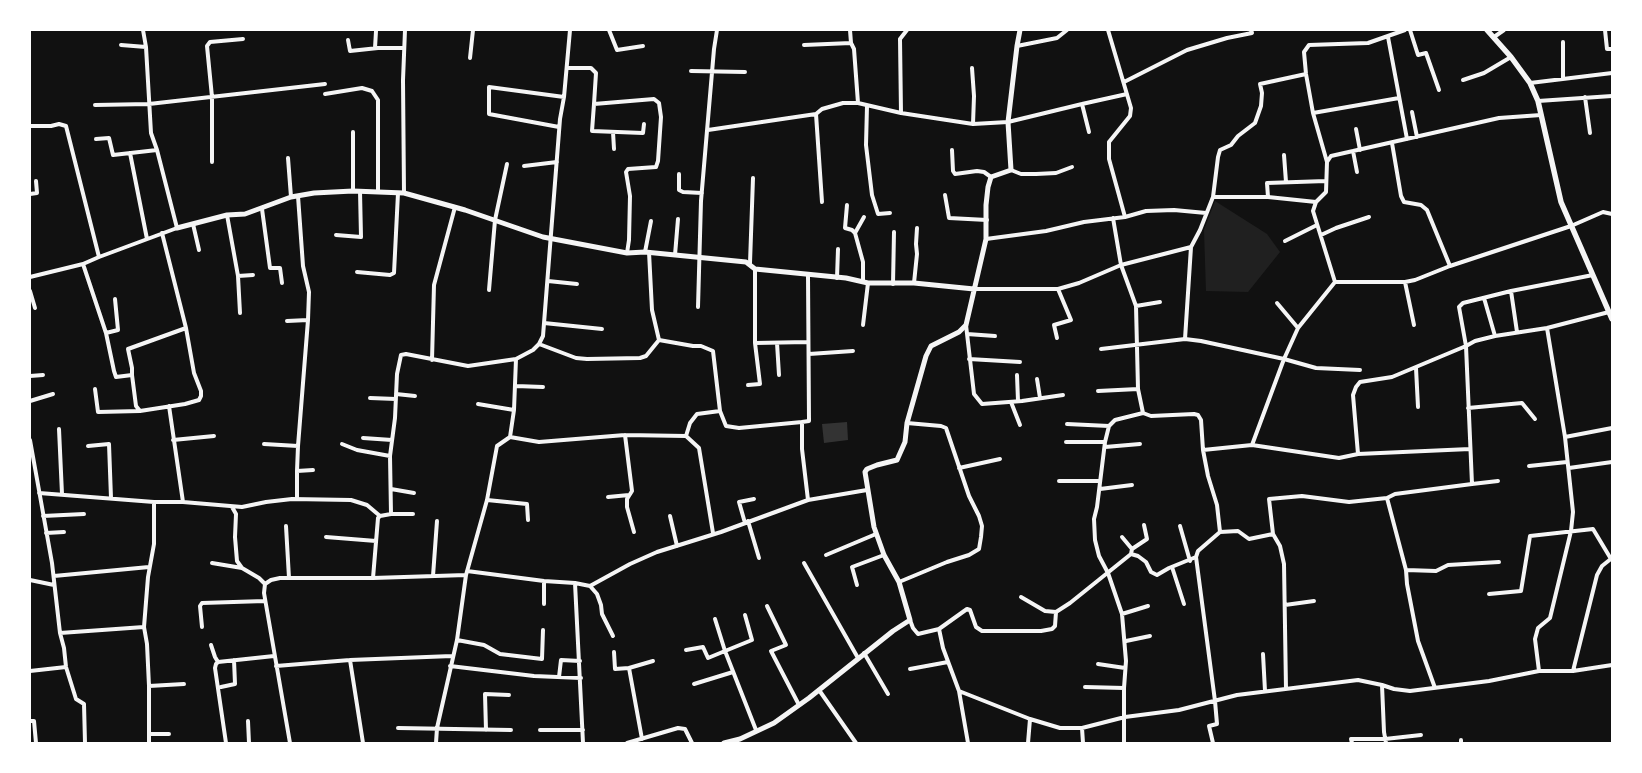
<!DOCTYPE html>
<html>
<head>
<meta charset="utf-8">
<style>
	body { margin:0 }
	#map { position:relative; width:1642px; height:773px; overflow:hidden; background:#111; font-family:"Public Sans",sans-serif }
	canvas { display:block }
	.frame { position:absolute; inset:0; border:31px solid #fff; pointer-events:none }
</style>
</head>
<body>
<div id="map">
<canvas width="1642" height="773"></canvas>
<div class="frame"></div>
</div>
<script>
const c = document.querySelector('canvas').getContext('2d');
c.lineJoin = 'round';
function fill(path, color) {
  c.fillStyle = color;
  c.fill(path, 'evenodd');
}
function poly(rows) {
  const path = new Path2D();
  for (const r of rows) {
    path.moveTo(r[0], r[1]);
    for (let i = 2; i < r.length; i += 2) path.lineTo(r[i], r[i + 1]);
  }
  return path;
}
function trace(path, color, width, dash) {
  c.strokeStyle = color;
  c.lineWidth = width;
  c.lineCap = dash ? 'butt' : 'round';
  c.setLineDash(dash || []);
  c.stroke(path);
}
fill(poly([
	[1215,201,1267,234,1280,252,1248,292,1206,291,1204,230]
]), '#202020');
fill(poly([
	[847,422,848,440,824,443,822,424]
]), '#333');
trace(poly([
	[609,30,617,50,643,46],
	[850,30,851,43,854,49,858,103],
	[1108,30,1131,108,1130,116,1109,142,1109,159,1125,217],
	[1410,30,1418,55,1426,53,1439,90],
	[1605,30,1607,49,1612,49],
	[1388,37,1407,139],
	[1494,37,1504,30],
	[348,40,350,51,378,48,404,48],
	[1563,42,1563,79],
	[121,45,146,47],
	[804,45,851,43],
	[1017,46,1057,38,1067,30],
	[375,48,376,31],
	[470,58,473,30],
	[567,68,591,68,596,73,594,104,654,99,659,103,661,117,658,161,656,167,628,169,626,172,630,196,629,240,627,253],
	[972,68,974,96,973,124],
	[691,71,745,72],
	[1463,80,1484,73,1511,57],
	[1124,82,1187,50,1227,38,1252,33,1251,30],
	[1530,83,1612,73],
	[325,94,362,88,372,91,378,100,378,192],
	[1585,97,1590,133],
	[1538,101,1612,96],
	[594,104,592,131,643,133,644,124],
	[1082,104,1089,132],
	[95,105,149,104,325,84],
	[867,106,866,145,872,195,878,214,890,213],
	[1412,112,1417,137],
	[901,113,900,39,907,30],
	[1313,113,1399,98],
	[816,114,822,202],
	[30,126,51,126,59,124,66,126,99,257],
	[559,127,489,114,489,87,564,97],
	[1356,129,1360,150],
	[708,130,816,114,822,109,843,103,858,103,901,113,973,124,1008,122,1082,104,1127,94],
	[353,132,353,191],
	[613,132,614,149],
	[96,139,109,138,113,155,157,150],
	[1392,143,1401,196,1404,202,1421,205,1427,210,1450,266],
	[952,150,953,171,955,174,977,171,984,172,991,177],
	[1353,151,1357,172],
	[130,153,147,239],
	[1284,155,1286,182],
	[288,158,291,197],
	[212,162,212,97,207,46,210,42,243,39],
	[1327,162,1313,113,1306,74,1304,52,1309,45,1368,43,1405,30],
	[524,166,557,162],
	[1011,170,1021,174,1036,174,1056,173,1072,167],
	[679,174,679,190,683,192,702,193],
	[404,193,403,80,405,30],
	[30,194,37,193,36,181],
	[945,195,949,218,987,220],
	[1213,197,1268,197,1316,202],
	[1268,197,1267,183,1326,181],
	[847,205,845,228,852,230,855,233,863,262,863,282],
	[262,209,270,268,280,268,282,283],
	[227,215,238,276,240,313],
	[1113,218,1121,265,1136,306,1138,389,1143,413,1115,420,1109,426,1105,442,1097,507,1094,519,1095,540,1099,556,1108,573,1122,614,1126,661,1124,688,1124,743],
	[193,224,199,250],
	[855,233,864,217],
	[336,235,361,237,360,191],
	[1321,235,1336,228,1369,217],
	[986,239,1046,231,1084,222,1125,217,1146,211,1174,210,1206,213],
	[1285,241,1317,225],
	[645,252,651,221],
	[649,252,652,310,659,340,693,346,701,346,713,351,720,411,726,426,739,428,802,422],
	[675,255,678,219],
	[750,263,753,178],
	[83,264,106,333,114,371,116,377,132,375,136,406,140,411,185,404,199,400,201,396,201,391,194,373,186,328,162,233],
	[755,269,755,343,808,342],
	[357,272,390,275,394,273,398,193],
	[238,276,253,275],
	[30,277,83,264,99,257,177,228,157,150,151,133,146,47,143,30],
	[837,278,838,249],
	[548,281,577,284],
	[1335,282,1405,282,1415,280,1450,266,1571,226,1603,212,1612,214],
	[1405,282,1414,325],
	[914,283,917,254,916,244,917,228],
	[893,284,894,232],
	[974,289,1058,289,1079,283,1121,265,1191,247,1200,230,1213,197,1218,157,1220,150,1231,145,1238,136,1255,123,1261,106,1262,93,1260,84,1306,74],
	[489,290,495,220,507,164],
	[30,291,35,308],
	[1511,291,1517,332],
	[1484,298,1495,336],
	[1277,303,1298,328],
	[1136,306,1160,302],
	[698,307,701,201,714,49,717,30],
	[287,321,308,320],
	[544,323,602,329],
	[863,325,868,283],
	[966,325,974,394,982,404,1022,401,1063,395],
	[106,333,118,330,115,299],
	[967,334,995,336],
	[1057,338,1054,325,1071,320,1058,289],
	[1185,339,1191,247],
	[777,343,779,375],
	[539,344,576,358,587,359,640,358,646,356,659,340],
	[1101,349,1185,339,1201,341,1284,359,1316,368,1360,370],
	[809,354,853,351],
	[969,359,1020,362],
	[432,360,434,285,455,207],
	[1416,368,1418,407],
	[132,375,132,368,128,349,186,328],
	[1017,375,1018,401],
	[30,376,43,375],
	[1037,379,1040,398],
	[748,385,760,384,755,343],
	[516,386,543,387],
	[95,389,98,412,140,411],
	[1098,391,1138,389],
	[396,394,415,396],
	[370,398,396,399],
	[30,401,53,394],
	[1011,402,1020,425],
	[478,404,514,410],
	[169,406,183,502],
	[1468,408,1522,403,1535,419],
	[1143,413,1151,416,1194,414,1198,415,1201,420,1203,450],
	[1067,424,1109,426],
	[59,429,62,494],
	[625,435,632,491,627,499,627,507,634,532],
	[510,437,539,442,625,435,686,436],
	[1565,437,1612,428],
	[363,438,392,440],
	[30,440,52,563,60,633,64,648,66,667,76,699,84,704,85,743],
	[173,440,214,436],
	[1066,442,1105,442],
	[264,444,298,446,297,471],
	[342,444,357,450,390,456],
	[1252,445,1339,458,1358,454,1470,449],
	[88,446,109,444,111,498],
	[298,446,308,320,309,292,303,266,298,196],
	[1105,447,1140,444],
	[1358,454,1353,395,1356,387,1360,382,1392,377,1466,346,1459,307,1463,303,1511,291,1593,275],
	[1529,466,1567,462],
	[959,468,1000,459],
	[1569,468,1612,462],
	[1059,481,1100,481],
	[1472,484,1498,481],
	[391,489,414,493],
	[1100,489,1132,485],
	[39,493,154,502,183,502,242,507,266,502,292,499,351,500,367,505,380,516],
	[608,497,629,495],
	[297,499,297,471,313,470],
	[487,500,527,504,528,520],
	[808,500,802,449,802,422,809,421,808,275],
	[232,507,236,514,235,537,237,561,242,568,259,578,265,584],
	[391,514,413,514],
	[43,516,84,514],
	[670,516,677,546],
	[748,521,759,558],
	[745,523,739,502,754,499],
	[286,526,289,578],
	[1180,526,1190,561],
	[1220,532,1238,531,1249,539,1273,534,1269,499,1302,496,1349,502,1387,498],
	[46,533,64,532],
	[713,533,699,448,686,436,690,423,697,414,720,411],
	[1273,534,1280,546,1284,564,1286,689],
	[326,537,376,541],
	[1122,537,1132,549],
	[1131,554,1132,549,1147,539,1144,525],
	[826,555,876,534],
	[212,563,242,568],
	[804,563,858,658],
	[1172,567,1184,604],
	[1406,570,1436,571,1448,565,1499,562],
	[467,571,544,581,575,583,590,586,630,564,657,552,721,532,808,500,867,490],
	[54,576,149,567],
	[433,576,437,521],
	[373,578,378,518,380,516,391,514,390,456,395,418,397,374,401,355,406,354,468,366,516,359],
	[30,580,54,585],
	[899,582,947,562,969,555,979,549,981,537,982,526,979,516,969,496,946,428,941,426,907,423],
	[575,583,583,743],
	[857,585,852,567,884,555],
	[590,586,597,594,601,605,602,614,613,636],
	[1489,594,1521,591,1530,536,1593,529,1611,559],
	[1021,597,1045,611,1056,612],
	[544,604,544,581],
	[1285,605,1314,601],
	[767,606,786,645,771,651,799,705],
	[1122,614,1148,606],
	[715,619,725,651,752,640,745,615],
	[910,620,913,628,918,634,939,629,943,648,959,691,968,743],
	[202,627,200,606,202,603,265,601],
	[939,629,967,609,970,610,976,627,982,631,1041,631,1052,629,1055,626,1056,612,1070,603,1131,554,1138,556,1146,562,1151,572,1157,575,1169,568,1196,557],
	[60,633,144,627],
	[457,640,484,645,500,654,542,659,543,630],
	[1126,641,1150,636],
	[211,645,215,657,218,662],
	[686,650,703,647,708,658,725,651,756,730],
	[614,652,615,669,629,668,642,739],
	[864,653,888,694],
	[1263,654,1265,691],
	[350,660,363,743],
	[1098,664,1125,668],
	[276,666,350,660,452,656],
	[450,666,534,676,581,678],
	[629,668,653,661],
	[910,669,948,662],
	[30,671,66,667],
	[1539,671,1535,639,1538,628,1550,618,1571,531,1573,512,1565,437,1547,328],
	[1573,671,1597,575,1602,566,1612,558],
	[559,677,561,660,580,661],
	[694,684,733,672],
	[149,686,184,684],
	[221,687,235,684,234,660],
	[1085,687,1124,688],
	[1435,688,1418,641,1407,584,1406,570,1387,498,1395,494,1472,484,1466,346,1475,341,1495,336,1547,328,1609,312],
	[819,690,856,743],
	[959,691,1030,719,1060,728,1082,728,1125,717,1179,710,1237,695,1358,680,1382,685],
	[30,721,34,721,36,743],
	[248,721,249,743],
	[398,728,511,730],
	[1082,728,1083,743],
	[486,730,485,694,509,695],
	[540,730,583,730],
	[149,734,169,734],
	[1461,740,1461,743],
	[149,743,149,686,147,644,144,627,148,577,154,544,154,502],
	[226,743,215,668,216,664,218,662,274,656],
	[290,743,264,593,265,584,271,580,280,578,373,578,466,575],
	[436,743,437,728,457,640,466,575,487,500,497,446,510,437,514,410,516,359,533,350,539,344,543,336,560,119,564,97,570,30],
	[627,743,678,728,685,729,692,743],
	[1028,743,1030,719],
	[1213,743,1209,726,1217,724,1215,701,1196,557,1198,551,1220,532,1217,505,1208,476,1203,450,1252,445,1284,359,1298,328,1335,282,1313,211,1316,202,1326,192,1327,162,1331,156,1499,118,1541,115],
	[1352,743,1351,739,1385,739,1421,735],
	[1386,743,1384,732,1382,685,1394,689,1410,691,1489,681,1539,671,1573,671,1612,665]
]), '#f5f5f5', 4);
trace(poly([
	[177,228,227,215,245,214,291,197,314,193,353,191,404,193,465,210,543,237,627,253,645,252,746,262,755,269,846,278,868,283,914,283,974,289],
	[724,743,740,739,774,723,809,698,893,631,910,620,899,582,884,555,874,527,865,472,867,469,877,465,897,460,905,442,907,423,926,356,931,346,959,332,966,325,986,239,986,205,988,187,991,177,1011,170,1008,122,1017,46,1020,30]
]), '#f5f5f5', 5);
trace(poly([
	[1487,30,1511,57,1530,83,1538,101,1561,202,1612,319]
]), '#f5f5f5', 5.5);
</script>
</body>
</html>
